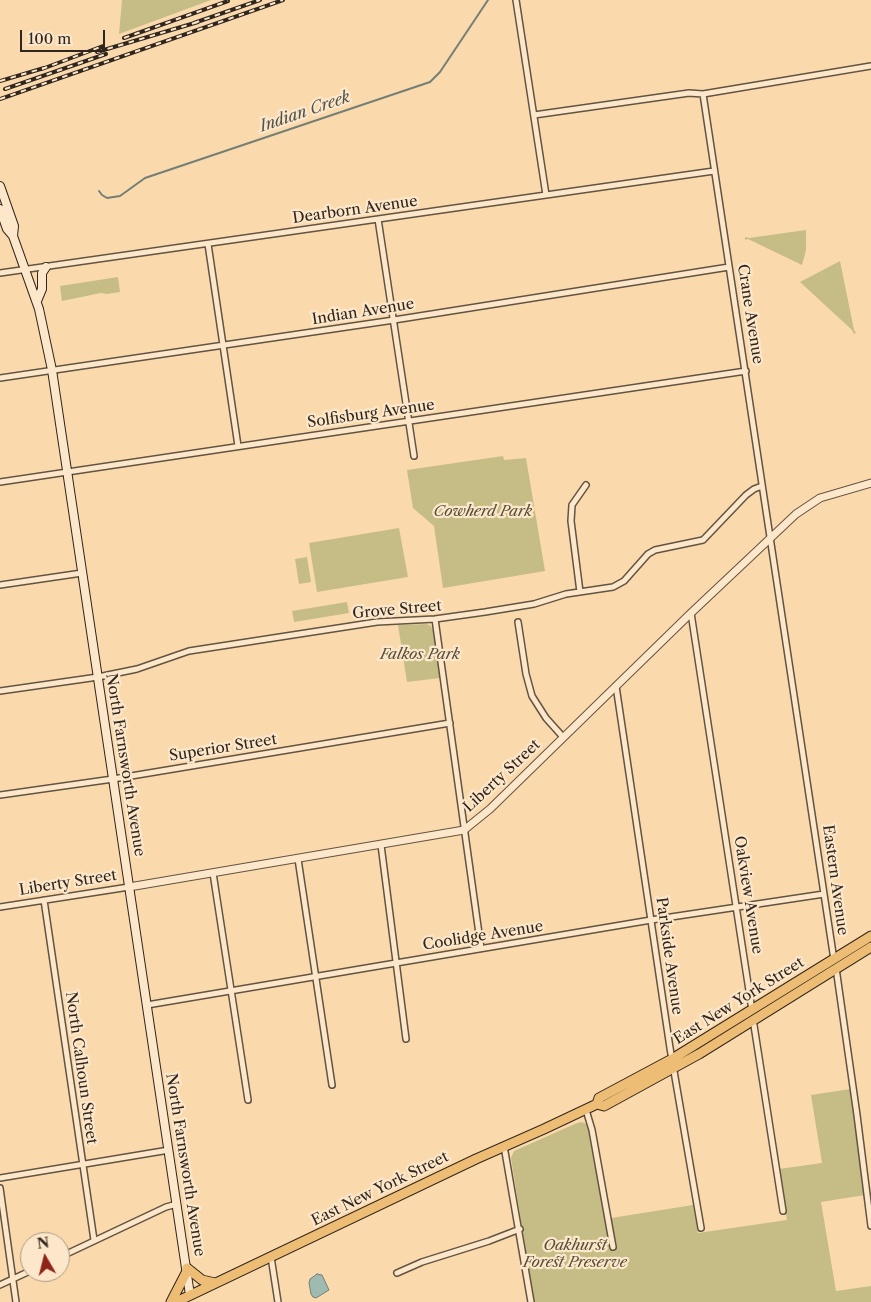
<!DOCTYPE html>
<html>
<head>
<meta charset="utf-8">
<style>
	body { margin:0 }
	#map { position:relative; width:871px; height:1302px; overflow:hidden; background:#fadaad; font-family:"Libre Caslon Text",serif }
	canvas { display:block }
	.north { position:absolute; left:20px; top:1232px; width:50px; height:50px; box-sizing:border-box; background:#fce7ca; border:1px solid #ab9a85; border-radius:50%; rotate:352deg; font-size:14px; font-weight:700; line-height:20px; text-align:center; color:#31261d }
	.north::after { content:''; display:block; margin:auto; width:18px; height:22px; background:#8f2418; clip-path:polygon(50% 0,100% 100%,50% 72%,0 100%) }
	.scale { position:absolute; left:20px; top:30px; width:85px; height:22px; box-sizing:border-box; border:2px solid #31261d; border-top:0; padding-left:6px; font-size:15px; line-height:18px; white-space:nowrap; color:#31261d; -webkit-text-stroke:4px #fce7ca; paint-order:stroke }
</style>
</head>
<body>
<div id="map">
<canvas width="871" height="1302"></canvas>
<div class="north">N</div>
<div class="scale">100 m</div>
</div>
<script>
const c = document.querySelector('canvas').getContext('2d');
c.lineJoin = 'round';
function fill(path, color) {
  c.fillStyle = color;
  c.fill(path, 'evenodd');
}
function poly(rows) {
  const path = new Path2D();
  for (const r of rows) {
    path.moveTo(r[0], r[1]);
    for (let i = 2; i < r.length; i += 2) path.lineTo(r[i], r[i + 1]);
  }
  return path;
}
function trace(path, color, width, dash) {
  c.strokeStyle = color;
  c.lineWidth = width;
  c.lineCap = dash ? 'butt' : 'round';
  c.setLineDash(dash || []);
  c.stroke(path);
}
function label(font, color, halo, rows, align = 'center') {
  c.font = font + ' "Libre Caslon Text",serif';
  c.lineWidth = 4.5;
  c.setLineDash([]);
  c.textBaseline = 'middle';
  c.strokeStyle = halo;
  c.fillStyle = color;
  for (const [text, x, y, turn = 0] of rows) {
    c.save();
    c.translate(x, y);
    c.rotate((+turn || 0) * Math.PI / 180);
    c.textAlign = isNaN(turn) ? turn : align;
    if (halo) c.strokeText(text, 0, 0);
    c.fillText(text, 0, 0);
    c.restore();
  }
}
fill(poly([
	[122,0,211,0,119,34],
	[806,230,806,250,802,265,748,239,745,240,745,237,749,238],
	[840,261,854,330,856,333,854,334,852,330,800,282],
	[118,277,120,292,107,294,101,293,62,301,60,286],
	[503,456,504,460,526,458,545,571,443,588,434,526,413,508,407,470],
	[399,528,408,577,317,592,309,543],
	[307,557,311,582,299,584,295,559],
	[347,602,349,613,294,622,292,611],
	[427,624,431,626,433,631,440,678,407,682,398,625],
	[850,1089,865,1195,821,1202,836,1291,871,1286,871,1302,534,1302,511,1158,514,1151,577,1123,582,1122,586,1124,588,1130,605,1219,693,1205,698,1233,787,1220,779,1169,822,1163,811,1095]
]), '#c5bd85');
const water = poly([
	[317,1274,322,1275,329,1290,316,1298,313,1297,311,1294,309,1283,310,1279,317,1274]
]);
fill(water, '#9fbab1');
trace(water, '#737f76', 1);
trace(poly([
	[99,191,102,195,107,198,120,196,145,178,430,82,440,72,488,0]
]), '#737f76', 2);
const minor = poly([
	[516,0,546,195],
	[703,94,834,960],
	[534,115,689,93,703,94,871,66],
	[378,219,414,456],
	[208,244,238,446],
	[0,273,714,171],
	[0,378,394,320,729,267],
	[0,482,746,371],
	[0,585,82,573],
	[580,592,571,521,572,505,586,485],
	[691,613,752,1010],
	[435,619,481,948],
	[518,622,526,674,532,696,546,718,563,737],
	[616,686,670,1048,701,1228],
	[0,691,98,677,137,669,189,651,377,622,435,619,485,612,534,604,566,594,613,587,624,581,648,554,655,550,703,540,746,495,754,489,762,486],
	[0,795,113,779,450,723],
	[381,845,406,1039],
	[298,859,332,1085],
	[213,873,248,1100],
	[44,900,94,1240],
	[0,907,129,887],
	[836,968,857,1115,871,1226],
	[147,1005,651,920,824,894],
	[753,1019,783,1211],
	[586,1110,592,1130,613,1247],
	[504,1146,531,1302],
	[0,1178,169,1150],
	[0,1188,16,1302],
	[60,1257,166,1207,177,1204],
	[271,1257,278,1302],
	[397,1273,422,1262,489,1241,520,1229],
	[0,1285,30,1271]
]);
const tertiary = poly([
	[129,887,464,830,490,809,691,613,796,514,820,498,871,483]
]);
const secondary = poly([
	[0,186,14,226,13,236],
	[0,209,7,229,13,236,39,309,52,370,190,1295],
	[37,301,42,289,42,273,46,267]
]);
const primary = poly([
	[597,1104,599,1098,672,1059,871,936],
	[187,1268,202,1280,215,1283],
	[171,1302,187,1271],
	[176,1302,476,1159,544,1129,597,1104,604,1106,699,1054,871,947]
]);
trace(minor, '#635341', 8);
trace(tertiary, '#635341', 9);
trace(secondary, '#31261d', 10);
trace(primary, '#31261d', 11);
trace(minor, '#fce7ca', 5);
trace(tertiary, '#fce7ca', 7);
trace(secondary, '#fce7ca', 8);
trace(primary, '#edbd76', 9);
const rail = poly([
	[194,23,260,0],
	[124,38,228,1],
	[97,52,198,22],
	[42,69,103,46],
	[0,81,44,68],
	[5,89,106,54],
	[0,99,283,0]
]);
trace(rail, '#31261d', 4);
trace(rail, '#fce7ca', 2, [5.5]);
label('15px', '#31261d', '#fce7ca', [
	["Dearborn Avenue",355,210,-8],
	["Indian Avenue",363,312,-9],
	["Crane Avenue",750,314,81],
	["Solfisburg Avenue",371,414,-8],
	["Grove Street",397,610,-5],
	["Superior Street",223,748,-9],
	["North Farnsworth Avenue",125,765,81],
	["Liberty Street",502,776,-43],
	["Eastern Avenue",835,880,82],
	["Liberty Street",68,883,-9],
	["Oakview Avenue",748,895,81],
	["Coolidge Avenue",483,936,-9],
	["Parkside Avenue",669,956,82],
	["East New York Street",739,1001,-32],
	["North Calhoun Street",81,1068,82],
	["North Farnsworth Avenue",185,1165,81],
	["East New York Street",380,1189,-26]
]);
label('italic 15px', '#564c37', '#fce7ca', [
	["Cowherd Park",483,512],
	["Falkos Park",420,655],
	["Oakhurst",575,1246],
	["Forest Preserve",575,1263]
]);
label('italic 16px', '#525249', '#fce7ca', [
	["Indian Creek",305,112,-19]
]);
</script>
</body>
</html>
